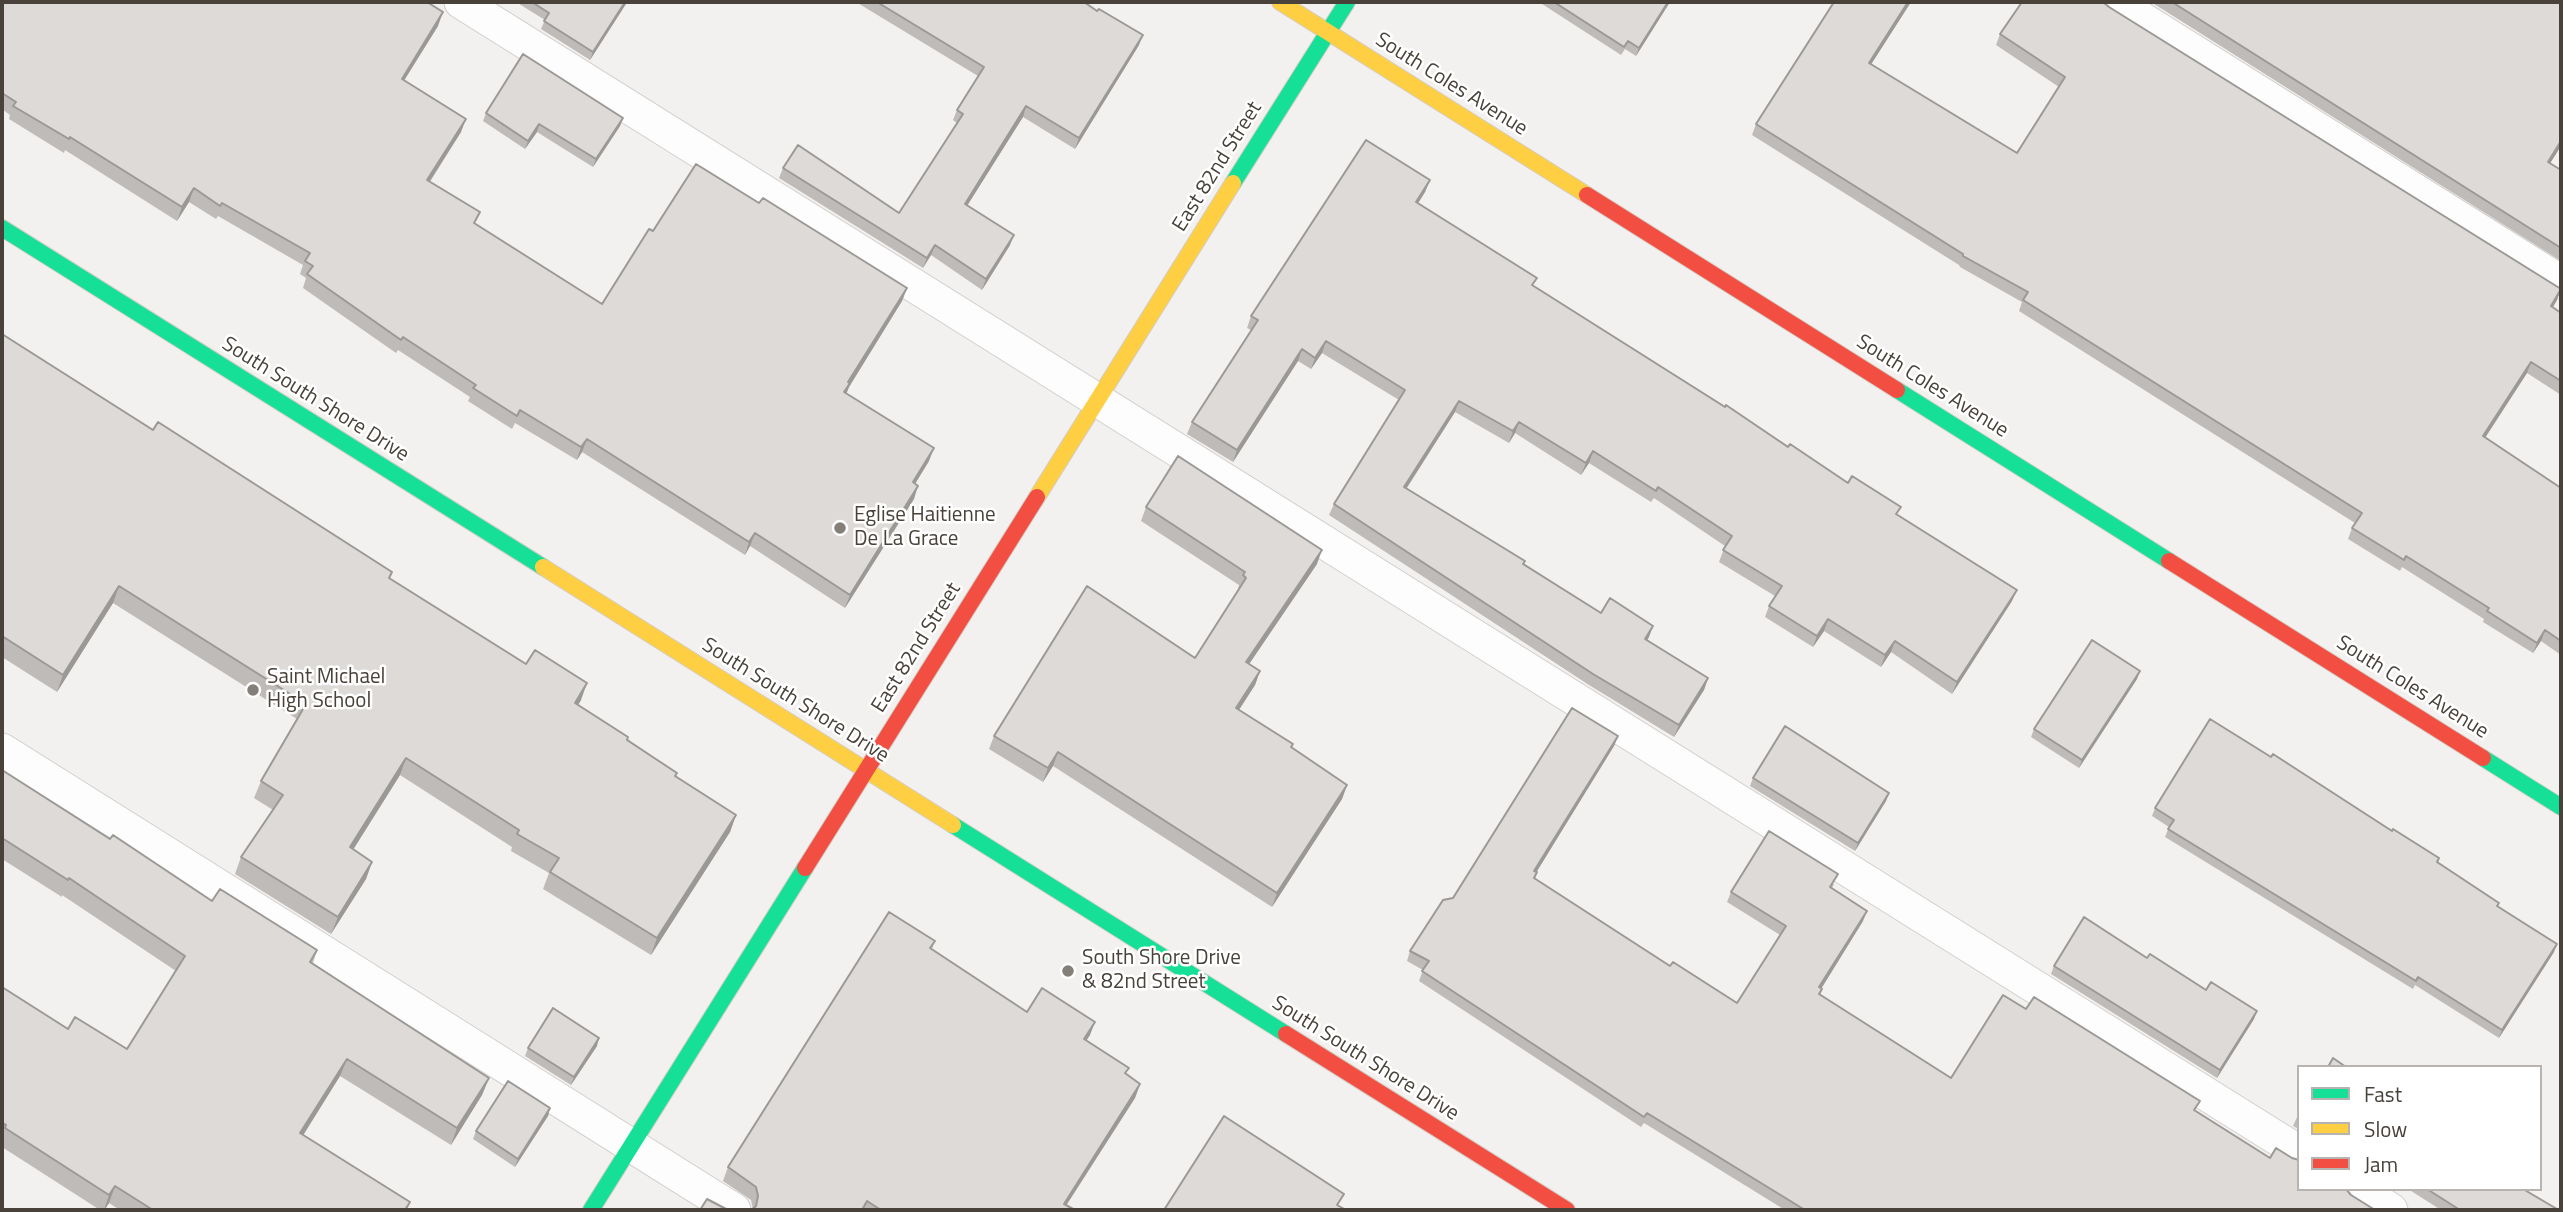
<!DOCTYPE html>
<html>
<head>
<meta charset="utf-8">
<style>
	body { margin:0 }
	#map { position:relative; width:2563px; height:1212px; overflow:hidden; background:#f3f1ef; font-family:"Titillium Web",sans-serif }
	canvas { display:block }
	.frame { position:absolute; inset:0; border:4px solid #49423a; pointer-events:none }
	.legend { position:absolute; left:2297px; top:1065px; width:245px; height:126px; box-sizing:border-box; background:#fff; border:2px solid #b6b3b0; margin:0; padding:9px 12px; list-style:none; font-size:21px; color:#49423a }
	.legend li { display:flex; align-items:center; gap:14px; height:35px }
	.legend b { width:35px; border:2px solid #b6b3b0 }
</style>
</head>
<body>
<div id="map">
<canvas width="2563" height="1212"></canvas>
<div class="frame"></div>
<ul class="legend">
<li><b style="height:9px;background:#16e098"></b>Fast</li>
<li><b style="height:9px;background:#ffcf43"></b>Slow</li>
<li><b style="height:9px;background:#f24e42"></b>Jam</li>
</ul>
</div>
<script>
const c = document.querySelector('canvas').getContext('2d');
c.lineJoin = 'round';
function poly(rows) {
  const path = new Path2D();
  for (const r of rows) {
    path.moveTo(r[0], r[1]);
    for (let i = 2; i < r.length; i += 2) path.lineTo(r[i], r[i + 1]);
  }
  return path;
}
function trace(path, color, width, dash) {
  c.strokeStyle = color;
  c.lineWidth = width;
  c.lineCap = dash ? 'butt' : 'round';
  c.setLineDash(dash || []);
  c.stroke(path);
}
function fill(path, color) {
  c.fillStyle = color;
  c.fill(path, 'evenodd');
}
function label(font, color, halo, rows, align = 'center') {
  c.font = font + ' "Titillium Web",sans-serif';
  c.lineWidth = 5;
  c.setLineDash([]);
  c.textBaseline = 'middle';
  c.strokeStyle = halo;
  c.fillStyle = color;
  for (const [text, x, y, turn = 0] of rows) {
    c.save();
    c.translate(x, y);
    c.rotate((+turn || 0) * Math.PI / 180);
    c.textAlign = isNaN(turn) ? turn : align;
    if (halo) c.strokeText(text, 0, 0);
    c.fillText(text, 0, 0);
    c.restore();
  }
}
const lane = poly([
	[461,2,2299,1152],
	[2115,2,2561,282],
	[2,750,734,1210],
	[2358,1189,2391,1210]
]);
const fast = poly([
	[1233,183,1347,2],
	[2,228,543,567],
	[1897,390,2169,561],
	[2483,758,2561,807],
	[953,825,1286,1034],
	[591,1210,805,868]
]);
const slow = poly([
	[1280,2,1587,195],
	[1037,497,1233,183],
	[543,567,953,825]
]);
const jam = poly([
	[1587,195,1897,390],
	[2169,561,2483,758],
	[805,868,1037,497],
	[1286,1034,1567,1210]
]);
trace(lane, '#d1cfcc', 35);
trace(fast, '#d2cdc6', 18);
trace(slow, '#d2cdc6', 18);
trace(jam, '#d2cdc6', 18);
trace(lane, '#fdfdfd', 33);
trace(fast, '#16e098', 16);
trace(slow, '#ffcf43', 16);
trace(jam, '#f24e42', 16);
fill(poly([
	[2,2,438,26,404,80,461,132,430,182,476,224,602,304,653,231,759,203,907,288,902,301,849,387,846,394,929,461,915,484,914,499,845,608,750,546,745,555,582,452,577,460,515,423,512,429,468,401,470,397,398,350,396,353,303,288,306,278,300,274,303,265,218,216,216,219,189,202,177,221,65,150,64,153,9,119,10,115,2,109],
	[516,2,627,2,590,60,541,29,545,20],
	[856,2,1084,2,1139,45,1075,149,1023,117,967,205,1010,245,982,290,931,255,923,268,779,178,783,168,899,213,957,123,953,120,957,110,978,76],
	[1539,2,1670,2,1636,56,1625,49,1621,55],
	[1911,2,1871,64,2017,153,2059,87,1996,45,2000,34,2109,7,2561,289,2557,300,2553,307,2561,313,2561,395,2527,373,2485,438,2561,488,2561,655,2541,641,2533,653,2483,622,2484,619,2402,567,2400,571,2348,539,2352,528,2355,523,2019,311,2022,302,1960,267,1959,265,1752,135,1756,124],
	[2151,2,2561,2,2561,146,2550,163,2561,170,2561,261],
	[486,113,623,118,620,126,593,167,537,132,525,149,483,121],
	[1430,180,1425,192,1418,203,1534,286,1898,515,2012,601,1952,694,1891,652,1881,667,1824,631,1813,647,1765,617,1769,606,1775,596,1719,562,1725,546,1654,498,1651,502,1589,463,1581,475,1515,433,1509,443,1455,412,1407,488,1601,613,1649,637,1647,640,1708,678,1704,690,1674,737,1589,685,1329,515,1334,504,1399,400,1322,353,1311,369,1298,361,1233,462,1187,434,1192,422,1251,330,1247,328,1251,316],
	[2,334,581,700,578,705,677,773,676,777,736,815,730,832,651,955,543,889,549,873,511,851,512,847,400,775,353,850,372,862,366,879,331,934,235,874,241,857,273,810,254,798,261,781,297,719,113,603,57,692,2,657],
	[1146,507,1317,564,1249,664,1260,671,1255,685,1239,710,1293,744,1292,748,1347,785,1342,799,1272,907,1053,766,1043,782,989,749,994,736,1195,658,1239,590,1238,589,1239,585,1141,521],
	[2137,679,2079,768,2031,737,2034,729],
	[1618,736,1614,746,1536,872,1537,872,1535,879,1670,966,1737,1003,1780,935,1727,902,1731,892,1834,884,1832,888,1863,921,1821,989,1822,989,1820,995,1951,1078,2196,1111,2270,1158,2351,1195,2375,1210,1785,1210,1644,1123,1641,1127,1419,981,1423,970,1407,961,1410,951,1453,898],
	[2271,757,2392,831,2439,858,2438,862,2498,907,2554,952,2499,1038,2415,985,2413,989,2165,837,2169,827,2152,816,2155,808],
	[2,770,110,839,212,901,317,950,313,963,489,1078,482,1095,451,1145,340,1076,303,1135,410,1202,407,1210,120,1210,109,1203,105,1210,100,1210,2,1147,2,987,68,1029,127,1049,176,971,62,895,62,897,2,859],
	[1753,778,1889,793,1886,801,1855,851,1750,786],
	[935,941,932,949,1027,1012,1090,1035,1086,1040,1127,1074,1140,1084,1135,1098,1066,1206,1075,1210,751,1210,753,1209,751,1200,723,1181,728,1167],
	[2147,958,2254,1019,2217,1078,2051,974,2054,966],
	[597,1046,571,1085,525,1056,528,1048],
	[550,1108,548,1116,515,1167,473,1139,476,1131],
	[2299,1113,2299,1129,2293,1126],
	[2408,1189,2523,1189,2556,1210,2441,1210]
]), '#bebbb9');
fill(poly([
	[625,2,627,2,626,4,590,60,593,52],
	[1668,2,1670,2,1636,56,1639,48],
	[1908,2,1911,2,1865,74,1869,63],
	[443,12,438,26,397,92,402,79],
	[1143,35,1139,45,1075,149,1079,138],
	[1026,106,1023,117,962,214,965,204],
	[623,118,620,126,593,167,596,159],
	[466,119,461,132,422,193,427,180],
	[539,124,537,132,525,149,528,141],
	[2561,141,2561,146,2544,173,2548,162],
	[1430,180,1425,192,1412,213,1416,202],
	[194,188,189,202,177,221,182,207],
	[1014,235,1010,245,982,290,986,279],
	[935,245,931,255,923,268,927,258],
	[907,288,902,301,849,387,845,397,839,405,848,382],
	[2561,289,2557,300,2547,317,2551,306],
	[1326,341,1322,353,1311,369,1315,358],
	[1302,349,1298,361,1233,462,1237,450],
	[2531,362,2527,373,2479,447,2483,436],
	[1459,401,1455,412,1400,498,1404,487],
	[1519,422,1515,433,1509,443,1513,431],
	[587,439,582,452,577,460,581,447],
	[934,448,929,461,908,495,913,482],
	[1593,451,1589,463,1581,475,1586,463],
	[918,486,914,499,845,608,850,595],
	[755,533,750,546,745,555,749,542],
	[1322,550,1317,564,1241,676,1246,662],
	[119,586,113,603,57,692,63,675],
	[2017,590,2012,601,1952,694,1957,682],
	[1828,619,1824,631,1813,647,1817,636],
	[1653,626,1649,637,1641,650,1645,639],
	[2545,630,2541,641,2533,653,2537,643],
	[1895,641,1891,652,1881,667,1885,655],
	[1260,671,1255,685,1231,722,1236,708],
	[2140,671,2137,679,2079,768,2082,760],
	[1708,678,1704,690,1674,737,1679,725],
	[587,683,581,700,569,720,575,703],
	[1618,736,1614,746,1531,881,1534,871],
	[1058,752,1053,766,1043,782,1048,768],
	[406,758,400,775,344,864,350,847],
	[1347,785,1342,799,1272,907,1277,893],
	[1889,793,1886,801,1855,851,1858,843],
	[736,815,730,832,651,955,657,938],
	[372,862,366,879,331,934,338,917],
	[1867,911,1863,921,1816,997,1819,987],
	[2557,944,2554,952,2499,1038,2502,1030],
	[2257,1011,2254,1019,2217,1078,2220,1070],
	[1095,1022,1090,1035,1079,1052,1084,1039],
	[599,1038,597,1046,571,1085,574,1077],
	[347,1059,340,1076,294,1150,300,1133],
	[489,1078,482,1095,451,1145,457,1128],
	[1140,1084,1135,1098,1063,1210,1064,1204],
	[550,1108,548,1116,515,1167,518,1159],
	[115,1186,109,1203,104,1210,109,1195]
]), '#9b9996');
const building = poly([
	[2,2,427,2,443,12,402,79,466,119,427,180,480,212,474,223,602,304,649,229,653,231,696,164,759,203,763,198,907,288,848,382,850,383,844,392,934,448,913,482,918,486,850,595,755,533,749,542,587,439,581,447,520,410,517,416,473,388,476,385,403,337,401,340,307,274,313,266,305,261,310,253,222,203,220,206,194,188,182,207,70,137,69,139,13,106,16,102,2,93,2,2],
	[532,2,625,2,593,52,544,21,549,13,532,2],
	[877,2,1084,2,1097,11,1099,9,1143,35,1079,138,1026,106,965,204,1014,235,986,279,935,245,927,258,783,168,798,145,899,213,963,114,957,110,984,67,877,2],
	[1554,2,1668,2,1639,48,1628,41,1624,47,1554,2],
	[1834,2,1908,2,1869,63,2017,153,2065,77,2000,34,2022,2,2103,2,2109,7,2561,289,2551,306,2561,313,2561,381,2531,362,2483,436,2561,488,2561,641,2545,630,2537,643,2487,611,2489,608,2406,556,2404,560,2352,528,2362,513,2023,300,2028,292,1963,256,1963,254,1756,124,1834,2],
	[2172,2,2561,2,2561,141,2548,162,2561,170,2561,248,2172,2],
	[523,54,623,118,596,159,539,124,528,141,486,113,523,54],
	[1366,140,1430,180,1416,202,1537,278,1532,285,1725,407,1726,405,1788,447,1790,444,1848,483,1852,476,1901,507,1896,514,2017,590,1957,682,1895,641,1885,655,1828,619,1817,636,1769,606,1782,586,1723,550,1732,536,1658,487,1656,491,1593,451,1586,463,1519,422,1513,431,1459,401,1404,487,1525,561,1523,564,1601,613,1610,598,1653,626,1645,639,1708,678,1679,725,1593,674,1334,504,1405,390,1326,341,1315,358,1302,349,1237,450,1192,422,1258,320,1251,316,1366,140],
	[2,334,153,430,158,422,392,572,389,578,526,664,535,650,587,683,575,703,628,737,627,740,677,773,675,776,736,815,657,938,550,872,559,858,517,834,519,830,406,758,350,847,372,862,338,917,241,857,283,795,261,781,306,704,119,586,63,675,2,636,2,334],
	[1178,456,1322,550,1246,662,1260,671,1236,708,1293,744,1291,747,1347,785,1277,893,1058,752,1048,768,994,736,1087,586,1195,658,1246,578,1243,575,1245,572,1146,507,1178,456],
	[2092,640,2140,671,2082,760,2034,729,2092,640],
	[1572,708,1618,736,1534,871,1537,872,1534,878,1670,966,1673,962,1737,1003,1786,926,1731,892,1769,831,1838,874,1830,887,1867,911,1819,987,1822,989,1819,994,1951,1078,2003,995,2026,1009,2034,997,2200,1101,2194,1110,2270,1158,2276,1148,2292,1158,2299,1160,2299,1189,2346,1189,2351,1195,2375,1210,1805,1210,1647,1113,1644,1117,1422,971,1429,961,1410,951,1443,900,1453,898,1572,708],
	[2210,719,2271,757,2273,754,2392,831,2393,829,2439,858,2437,862,2499,903,2497,906,2557,944,2502,1030,2418,977,2416,981,2168,829,2174,820,2155,808,2210,719],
	[1785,726,1889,793,1858,843,1753,778,1785,726],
	[2,770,110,839,113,835,212,901,220,889,317,950,310,962,489,1078,457,1128,347,1059,300,1133,410,1202,405,1210,153,1210,115,1186,109,1195,5,1128,6,1125,2,1123,2,987,68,1029,75,1017,127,1049,185,956,69,878,68,880,2,838,2,770],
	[889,912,935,941,930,948,1027,1012,1042,988,1095,1022,1084,1039,1129,1068,1125,1073,1140,1084,1064,1204,1075,1210,881,1210,867,1201,862,1210,751,1210,756,1206,758,1196,756,1187,728,1167,889,912],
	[2084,917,2147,958,2150,954,2206,990,2211,982,2257,1011,2220,1070,2054,966,2084,917],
	[553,1008,599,1038,574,1077,528,1048,553,1008],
	[2333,1058,2346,1067,2328,1067,2333,1058],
	[508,1081,550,1108,518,1159,476,1131,508,1081],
	[1224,1116,1344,1194,1337,1205,1346,1210,1164,1210,1224,1116],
	[2427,1189,2523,1189,2557,1209,2556,1210,2460,1210,2427,1189],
	[707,1199,728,1210,700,1210,707,1199]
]);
fill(building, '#dddad7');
trace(building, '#9b9996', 2);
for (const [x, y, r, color] of [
	[840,528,7,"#847f79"],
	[253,690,7,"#847f79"],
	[1068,971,7,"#847f79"]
]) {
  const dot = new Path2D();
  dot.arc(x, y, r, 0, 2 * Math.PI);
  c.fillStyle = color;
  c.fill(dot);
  trace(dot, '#fff', 2.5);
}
label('21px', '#49423a', '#fff', [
	["South Coles Avenue",1451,85,32],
	["East 82nd Street",1218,167,-58],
	["South Coles Avenue",1932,387,32],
	["South South Shore Drive",315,400,32],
	["East 82nd Street",917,648,-58],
	["South Coles Avenue",2412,688,32],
	["South South Shore Drive",795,701,32],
	["South South Shore Drive",1365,1059,32]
]);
label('21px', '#49423a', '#fff', [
	["Eglise Haitienne",854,516],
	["De La Grace",854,540],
	["Saint Michael",267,678],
	["High School",267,702],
	["South Shore Drive",1082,959],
	["& 82nd Street",1082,983]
], 'left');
</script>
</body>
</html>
